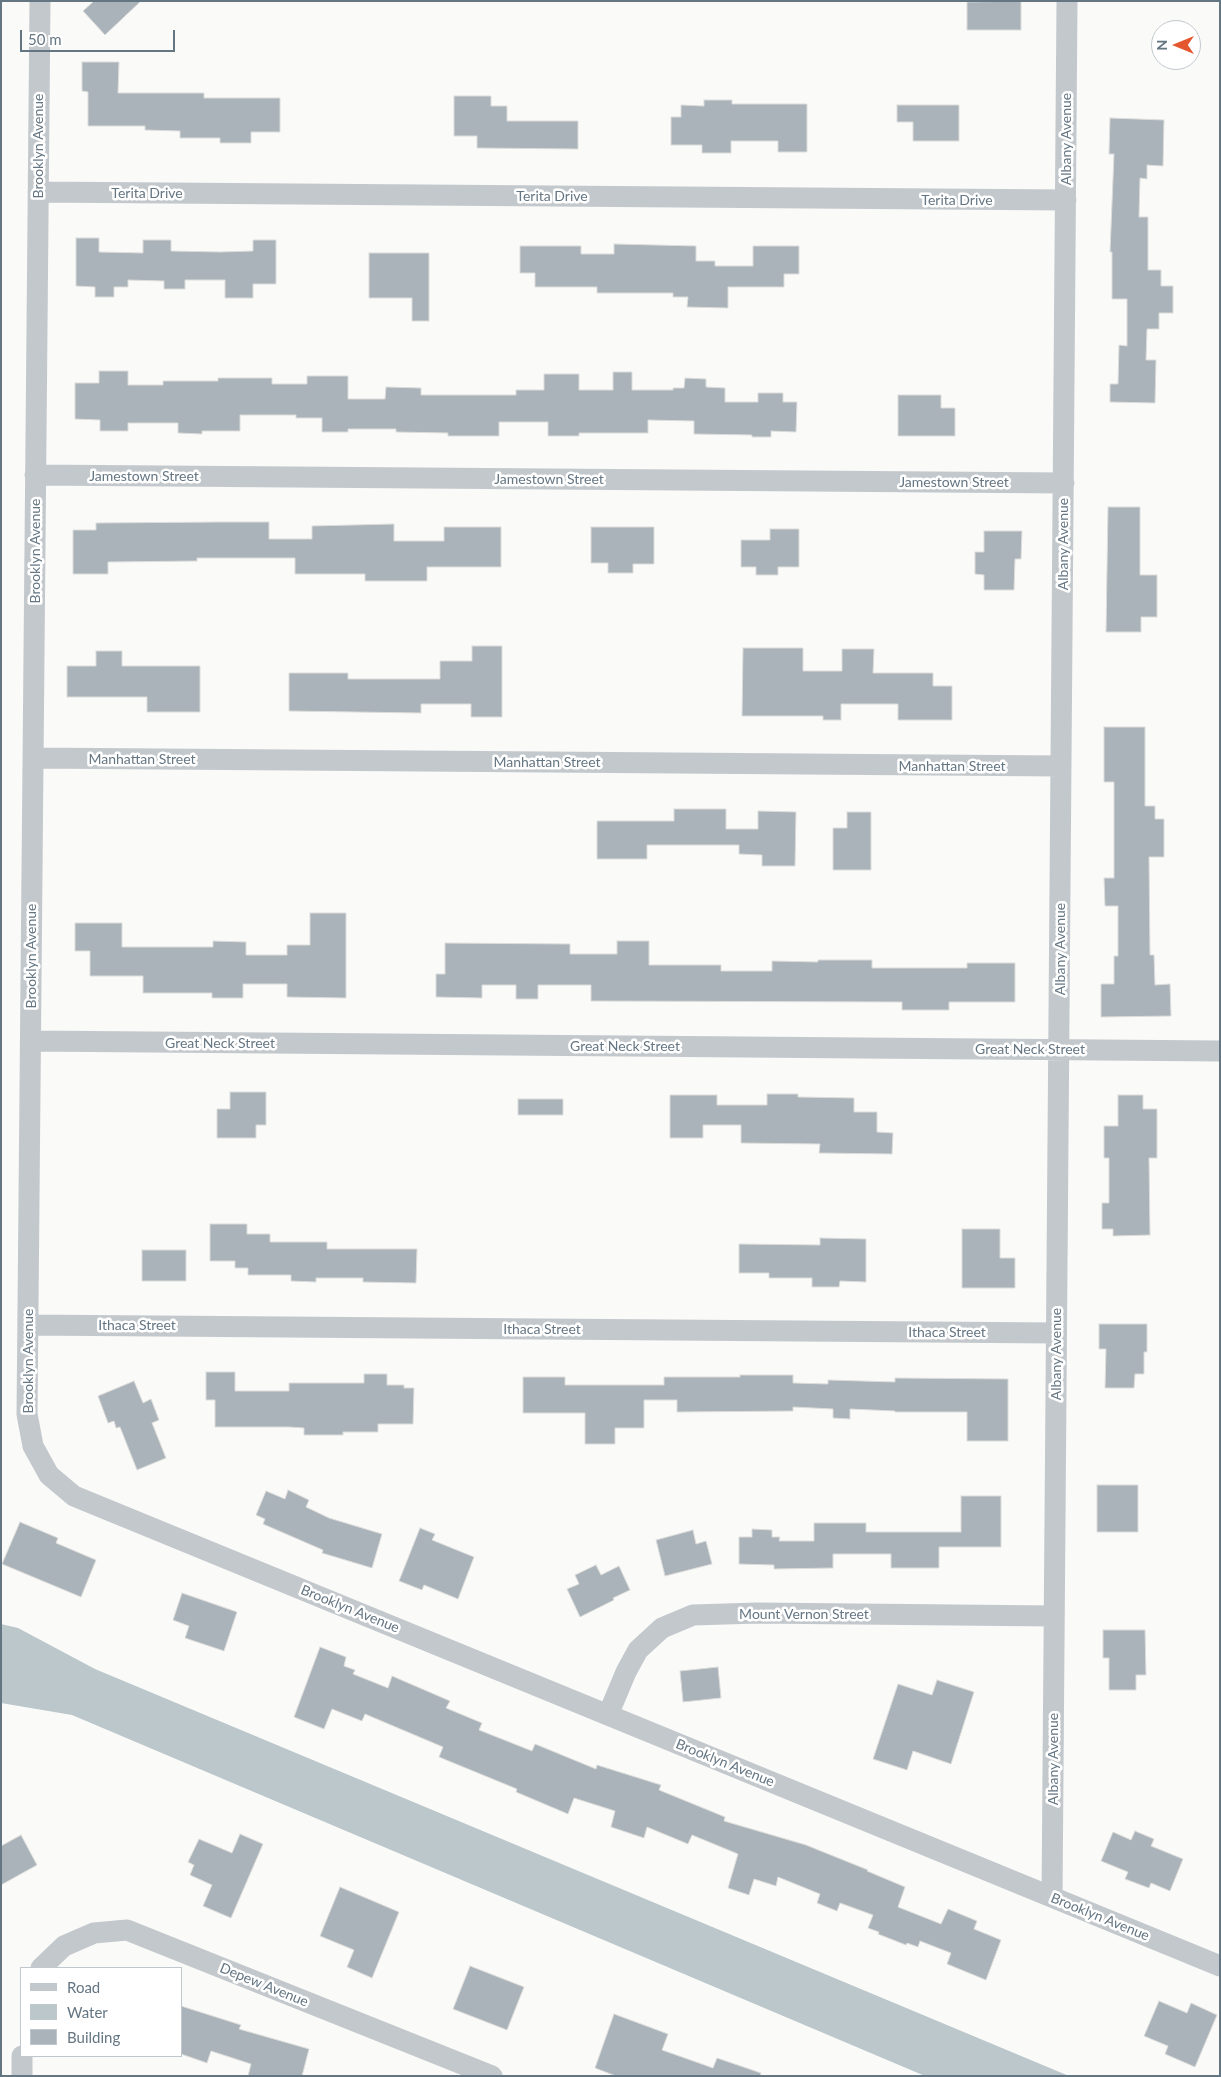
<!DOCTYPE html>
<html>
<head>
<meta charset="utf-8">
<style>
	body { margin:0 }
	#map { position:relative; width:1221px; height:2077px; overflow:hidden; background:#fafaf8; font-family:Lato,sans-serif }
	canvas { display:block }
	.frame { position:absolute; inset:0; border:2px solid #657683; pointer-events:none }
	.legend { position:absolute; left:20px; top:1967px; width:162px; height:90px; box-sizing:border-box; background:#fff; border:1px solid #c1c8cd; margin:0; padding:6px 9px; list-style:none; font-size:15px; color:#657683 }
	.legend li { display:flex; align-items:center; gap:10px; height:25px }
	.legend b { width:25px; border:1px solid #c1c8cd }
	.north { position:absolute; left:1151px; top:20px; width:50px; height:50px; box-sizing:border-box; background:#fff; border:1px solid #c1c8cd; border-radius:50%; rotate:270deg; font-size:14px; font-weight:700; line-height:20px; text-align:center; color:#657683 }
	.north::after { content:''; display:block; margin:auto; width:18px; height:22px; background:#e4572e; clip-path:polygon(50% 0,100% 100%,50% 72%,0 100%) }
	.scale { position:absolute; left:20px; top:30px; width:155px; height:22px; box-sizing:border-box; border:2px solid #657683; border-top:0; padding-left:6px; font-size:15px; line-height:18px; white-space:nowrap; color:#657683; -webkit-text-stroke:4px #fff; paint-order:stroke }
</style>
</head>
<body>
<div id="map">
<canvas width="1221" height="2077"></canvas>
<div class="frame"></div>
<ul class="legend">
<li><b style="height:6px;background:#c3c8cc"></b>Road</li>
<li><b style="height:14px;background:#bbc7cb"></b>Water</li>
<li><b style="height:14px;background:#aab3b9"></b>Building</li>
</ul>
<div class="north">N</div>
<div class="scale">50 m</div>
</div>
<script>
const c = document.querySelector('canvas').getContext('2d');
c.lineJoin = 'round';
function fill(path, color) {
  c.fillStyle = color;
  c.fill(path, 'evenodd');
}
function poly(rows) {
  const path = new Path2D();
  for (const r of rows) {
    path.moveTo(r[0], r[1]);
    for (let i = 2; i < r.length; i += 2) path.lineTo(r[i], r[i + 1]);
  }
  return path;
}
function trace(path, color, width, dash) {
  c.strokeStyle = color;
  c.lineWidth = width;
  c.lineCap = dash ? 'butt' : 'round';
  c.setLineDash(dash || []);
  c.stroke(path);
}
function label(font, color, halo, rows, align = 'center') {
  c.font = font + ' Lato,sans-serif';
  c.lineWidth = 5;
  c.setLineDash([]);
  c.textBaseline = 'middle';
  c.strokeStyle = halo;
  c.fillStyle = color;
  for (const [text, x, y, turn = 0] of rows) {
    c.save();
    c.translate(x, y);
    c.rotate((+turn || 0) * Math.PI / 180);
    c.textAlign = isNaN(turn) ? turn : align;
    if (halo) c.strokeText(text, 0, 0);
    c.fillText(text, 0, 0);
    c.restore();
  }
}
fill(poly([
	[1,1624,18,1628,95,1669,1069,2076,925,2076,72,1715,1,1703]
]), '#bbc7cb');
const building = poly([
	[94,1,141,1,105,35,83,11,94,1],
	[1021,1,1021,30,967,30,967,2,1021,1],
	[82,62,119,62,118,93,204,93,204,98,280,98,280,132,251,132,251,143,220,143,220,138,180,138,180,131,145,130,145,126,88,126,88,92,82,91,82,62],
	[454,96,491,96,491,106,507,106,507,121,578,121,578,149,477,148,477,136,454,136,454,96],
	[704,100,732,100,732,104,807,104,807,152,778,152,778,141,731,141,731,153,702,153,702,145,671,145,671,117,681,117,681,105,704,106,704,100],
	[897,105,959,105,959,141,913,141,913,122,897,122,897,105],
	[1110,118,1164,120,1163,166,1147,165,1147,179,1140,178,1139,217,1148,217,1148,270,1161,270,1161,286,1173,286,1173,313,1159,313,1159,329,1147,329,1146,360,1156,360,1155,403,1110,402,1110,384,1118,384,1119,345,1127,346,1127,299,1112,299,1112,252,1110,252,1114,154,1109,154,1110,118],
	[76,238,99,238,99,252,143,253,143,240,171,240,171,251,220,252,253,251,253,240,276,240,276,284,253,284,253,298,225,298,225,280,185,280,185,289,164,289,164,281,128,280,128,287,114,287,114,297,95,297,95,287,76,286,76,238],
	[614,244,696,246,696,261,715,261,715,266,753,266,753,246,799,246,799,274,784,274,784,287,728,287,728,308,687,307,688,297,673,297,673,293,597,293,597,287,535,287,535,273,520,273,520,246,581,246,581,254,614,254,614,244],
	[369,253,429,253,429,321,412,321,412,298,369,298,369,253],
	[99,371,128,371,128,385,163,385,163,381,218,381,218,378,272,378,272,384,307,384,307,376,348,376,348,399,385,399,386,387,421,388,421,395,516,395,516,390,544,390,544,374,579,374,579,390,613,390,613,372,632,372,632,390,673,390,673,388,684,388,685,378,706,379,706,387,725,388,725,402,758,402,758,393,783,393,783,402,797,402,796,432,771,431,771,437,752,437,752,435,694,434,694,421,648,420,648,433,579,433,579,436,548,436,548,422,499,422,499,436,448,436,448,433,396,432,396,429,348,429,348,432,322,432,322,418,296,418,296,415,240,415,240,431,202,431,202,434,178,433,178,423,128,423,128,431,100,431,100,420,75,419,75,383,99,383,99,371],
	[898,395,941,395,941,408,955,408,955,436,898,436,898,395],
	[1108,507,1140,507,1140,575,1157,575,1157,617,1141,617,1141,632,1106,632,1108,507],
	[221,522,269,522,269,539,312,539,312,526,394,524,394,541,444,541,444,527,501,527,501,567,427,567,427,581,365,581,365,574,295,574,295,558,197,558,197,561,108,562,108,574,73,574,73,530,96,530,96,523,221,522],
	[591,527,654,527,654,564,633,564,633,573,608,573,608,563,591,563,591,527],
	[770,529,799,529,799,567,778,567,778,575,756,575,756,567,741,567,741,540,770,540,770,529],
	[984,531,1022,531,1021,559,1015,559,1014,590,984,590,984,575,975,574,975,552,984,552,984,531],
	[472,646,502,646,502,717,471,717,471,704,421,704,421,713,289,711,289,673,348,673,348,679,440,679,440,661,472,661,472,646],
	[743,648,803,648,803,671,842,671,842,649,874,649,873,673,933,673,933,686,952,686,952,720,898,720,898,704,841,704,841,720,823,720,823,716,742,716,743,648],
	[96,651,122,651,122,666,200,666,200,712,147,712,147,697,67,697,67,666,96,666,96,651],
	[1104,727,1145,727,1145,806,1155,806,1155,819,1164,819,1164,857,1149,857,1150,955,1154,955,1155,985,1170,984,1171,1016,1101,1017,1101,984,1114,984,1114,956,1118,956,1118,906,1105,906,1104,878,1114,878,1114,782,1104,782,1104,727],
	[674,809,726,809,726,829,758,829,758,811,796,812,795,866,762,866,762,855,739,854,739,845,647,845,647,859,597,859,597,821,674,821,674,809],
	[847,812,871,812,871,870,833,870,833,828,847,828,847,812],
	[310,913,346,913,346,998,287,997,287,984,243,984,243,998,212,998,212,993,143,993,143,976,90,976,90,951,75,951,75,923,122,923,122,947,213,947,213,941,246,942,246,955,287,955,287,945,310,945,310,913],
	[617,941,649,941,649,965,721,965,721,971,772,971,772,961,818,962,818,960,872,960,872,968,967,968,967,963,1015,963,1015,1002,949,1002,949,1010,902,1010,902,1002,591,1001,591,985,538,985,538,999,516,999,516,985,482,985,482,998,436,997,436,974,445,974,445,943,570,944,570,954,617,954,617,941],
	[230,1092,266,1092,266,1125,256,1125,256,1138,217,1138,217,1109,230,1109,230,1092],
	[767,1094,798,1094,798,1097,854,1098,854,1112,877,1112,877,1132,893,1133,892,1154,819,1153,820,1144,741,1143,741,1125,703,1125,703,1138,670,1138,670,1095,717,1095,717,1105,767,1105,767,1094],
	[1118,1095,1143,1095,1143,1109,1157,1109,1157,1158,1149,1158,1150,1235,1113,1236,1113,1229,1102,1229,1102,1203,1109,1203,1109,1158,1104,1158,1104,1126,1118,1126,1118,1095],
	[518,1099,563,1099,563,1115,518,1115,518,1099],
	[210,1224,247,1224,247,1234,270,1234,270,1242,327,1242,327,1249,417,1249,416,1283,363,1282,363,1278,316,1278,316,1282,291,1281,291,1275,248,1275,248,1268,235,1268,235,1261,210,1261,210,1224],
	[962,1229,1000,1229,1000,1258,1015,1258,1015,1288,962,1288,962,1229],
	[820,1238,866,1239,866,1282,840,1281,839,1287,812,1287,812,1278,769,1278,769,1273,739,1273,739,1244,820,1245,820,1238],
	[142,1250,186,1250,186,1281,142,1281,142,1250],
	[1099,1324,1147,1324,1147,1352,1144,1352,1144,1374,1135,1374,1134,1388,1105,1388,1106,1349,1099,1349,1099,1324],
	[206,1372,235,1372,235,1391,289,1391,289,1383,364,1383,364,1374,387,1374,387,1385,404,1385,404,1388,414,1388,413,1424,378,1424,378,1432,343,1432,343,1435,304,1435,304,1428,289,1427,215,1427,215,1400,206,1400,206,1372],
	[740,1375,793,1375,793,1383,828,1384,828,1380,895,1382,895,1378,1008,1379,1008,1441,967,1441,967,1412,895,1412,895,1411,850,1409,850,1419,833,1418,833,1409,793,1407,793,1411,677,1412,677,1400,644,1400,644,1428,615,1428,615,1444,585,1444,585,1413,523,1413,523,1377,565,1377,565,1385,664,1385,664,1377,740,1377,740,1375],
	[134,1381,143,1403,151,1399,159,1420,152,1423,166,1458,137,1470,120,1427,116,1428,114,1421,108,1423,98,1396,134,1381],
	[1097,1485,1138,1485,1138,1532,1097,1532,1097,1485],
	[288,1490,309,1500,306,1507,329,1518,382,1534,372,1568,322,1553,323,1550,263,1524,265,1519,256,1515,266,1491,285,1499,288,1490],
	[961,1496,1001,1496,1001,1547,939,1547,939,1568,891,1568,891,1554,833,1554,833,1568,774,1569,774,1565,739,1564,739,1537,752,1537,752,1529,772,1530,772,1537,780,1537,779,1541,814,1541,814,1523,866,1523,866,1532,961,1532,961,1496],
	[20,1522,58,1538,56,1543,96,1560,81,1597,2,1564,20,1522],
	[420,1528,435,1534,432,1540,474,1557,458,1599,424,1585,422,1590,399,1581,420,1528],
	[693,1530,696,1544,706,1541,712,1564,665,1576,656,1540,693,1530],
	[596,1565,601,1575,619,1566,630,1590,613,1598,614,1600,580,1617,567,1589,579,1584,575,1575,596,1565],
	[182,1593,237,1612,224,1651,185,1638,189,1626,173,1620,182,1593],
	[1103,1630,1145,1630,1146,1675,1136,1675,1136,1690,1109,1690,1109,1658,1103,1658,1103,1630],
	[320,1647,346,1657,344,1666,355,1670,353,1674,388,1688,392,1676,450,1701,446,1708,482,1723,479,1730,532,1751,535,1744,596,1769,597,1765,661,1785,659,1790,725,1817,724,1821,806,1845,868,1870,867,1871,905,1887,898,1907,941,1924,948,1909,977,1921,974,1929,1001,1940,986,1980,947,1964,951,1953,920,1941,918,1947,907,1943,906,1945,878,1934,879,1932,868,1928,873,1915,840,1903,837,1911,817,1903,820,1894,778,1877,776,1886,754,1879,749,1895,728,1888,738,1854,692,1835,688,1844,647,1827,644,1838,611,1827,615,1811,574,1798,568,1814,516,1792,517,1789,439,1757,443,1747,365,1714,362,1721,332,1709,324,1729,294,1717,320,1647],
	[718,1667,721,1698,683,1702,680,1671,718,1667],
	[937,1680,974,1692,951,1764,913,1751,907,1770,873,1759,898,1684,932,1695,937,1680],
	[1135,1831,1154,1839,1151,1846,1183,1859,1170,1891,1151,1883,1149,1888,1125,1879,1128,1872,1101,1861,1113,1832,1131,1840,1135,1831],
	[240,1834,263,1844,231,1918,203,1906,212,1885,190,1875,194,1865,188,1862,199,1839,232,1853,240,1834],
	[21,1835,37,1865,1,1885,1,1846,21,1835],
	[340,1887,399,1912,372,1978,347,1967,354,1950,320,1936,340,1887],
	[470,1966,524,1987,507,2030,453,2009,470,1966],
	[1159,2001,1187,2013,1191,2003,1217,2015,1195,2067,1165,2054,1168,2046,1144,2036,1159,2001],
	[181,2006,241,2025,239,2029,309,2049,302,2076,248,2076,251,2064,211,2051,207,2063,181,2054,181,2006],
	[614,2014,668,2034,662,2050,713,2068,717,2058,761,2073,760,2076,616,2076,595,2068,614,2014]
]);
fill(building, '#aab3b9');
trace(building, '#dcdcda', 1);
trace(poly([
	[40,1,27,1414,33,1446,49,1475,74,1496,1220,1966],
	[38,192,1066,200],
	[35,475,1064,483],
	[33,758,1061,766],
	[31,1041,1220,1051],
	[28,1325,1056,1333],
	[608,1715,626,1672,638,1650,662,1628,693,1615,757,1613,1054,1616],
	[1052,1897,1067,1],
	[41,1968,64,1946,94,1933,127,1930,492,2076],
	[22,2076,22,2056]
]), '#c3c8cc', 21);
label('14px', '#657683', '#fff', [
	["Albany Avenue",1066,139,-90],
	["Brooklyn Avenue",38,146,-90],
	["Terita Drive",147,193],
	["Terita Drive",552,196],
	["Terita Drive",957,200],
	["Jamestown Street",144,476],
	["Jamestown Street",549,479],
	["Jamestown Street",954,482],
	["Albany Avenue",1063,544,-90],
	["Brooklyn Avenue",35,551,-90],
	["Manhattan Street",142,759],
	["Manhattan Street",547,762],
	["Manhattan Street",952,766],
	["Albany Avenue",1060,949,-90],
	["Brooklyn Avenue",31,956,-90],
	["Great Neck Street",220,1043],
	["Great Neck Street",625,1046],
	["Great Neck Street",1030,1049],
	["Ithaca Street",137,1325],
	["Ithaca Street",542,1329],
	["Ithaca Street",947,1332],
	["Albany Avenue",1056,1354,-90],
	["Brooklyn Avenue",28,1361,-90],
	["Brooklyn Avenue",350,1609,22],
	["Mount Vernon Street",804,1614],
	["Albany Avenue",1053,1759,-90],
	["Brooklyn Avenue",725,1763,22],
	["Brooklyn Avenue",1100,1917,22],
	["Depew Avenue",264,1985,22]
]);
</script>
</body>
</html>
